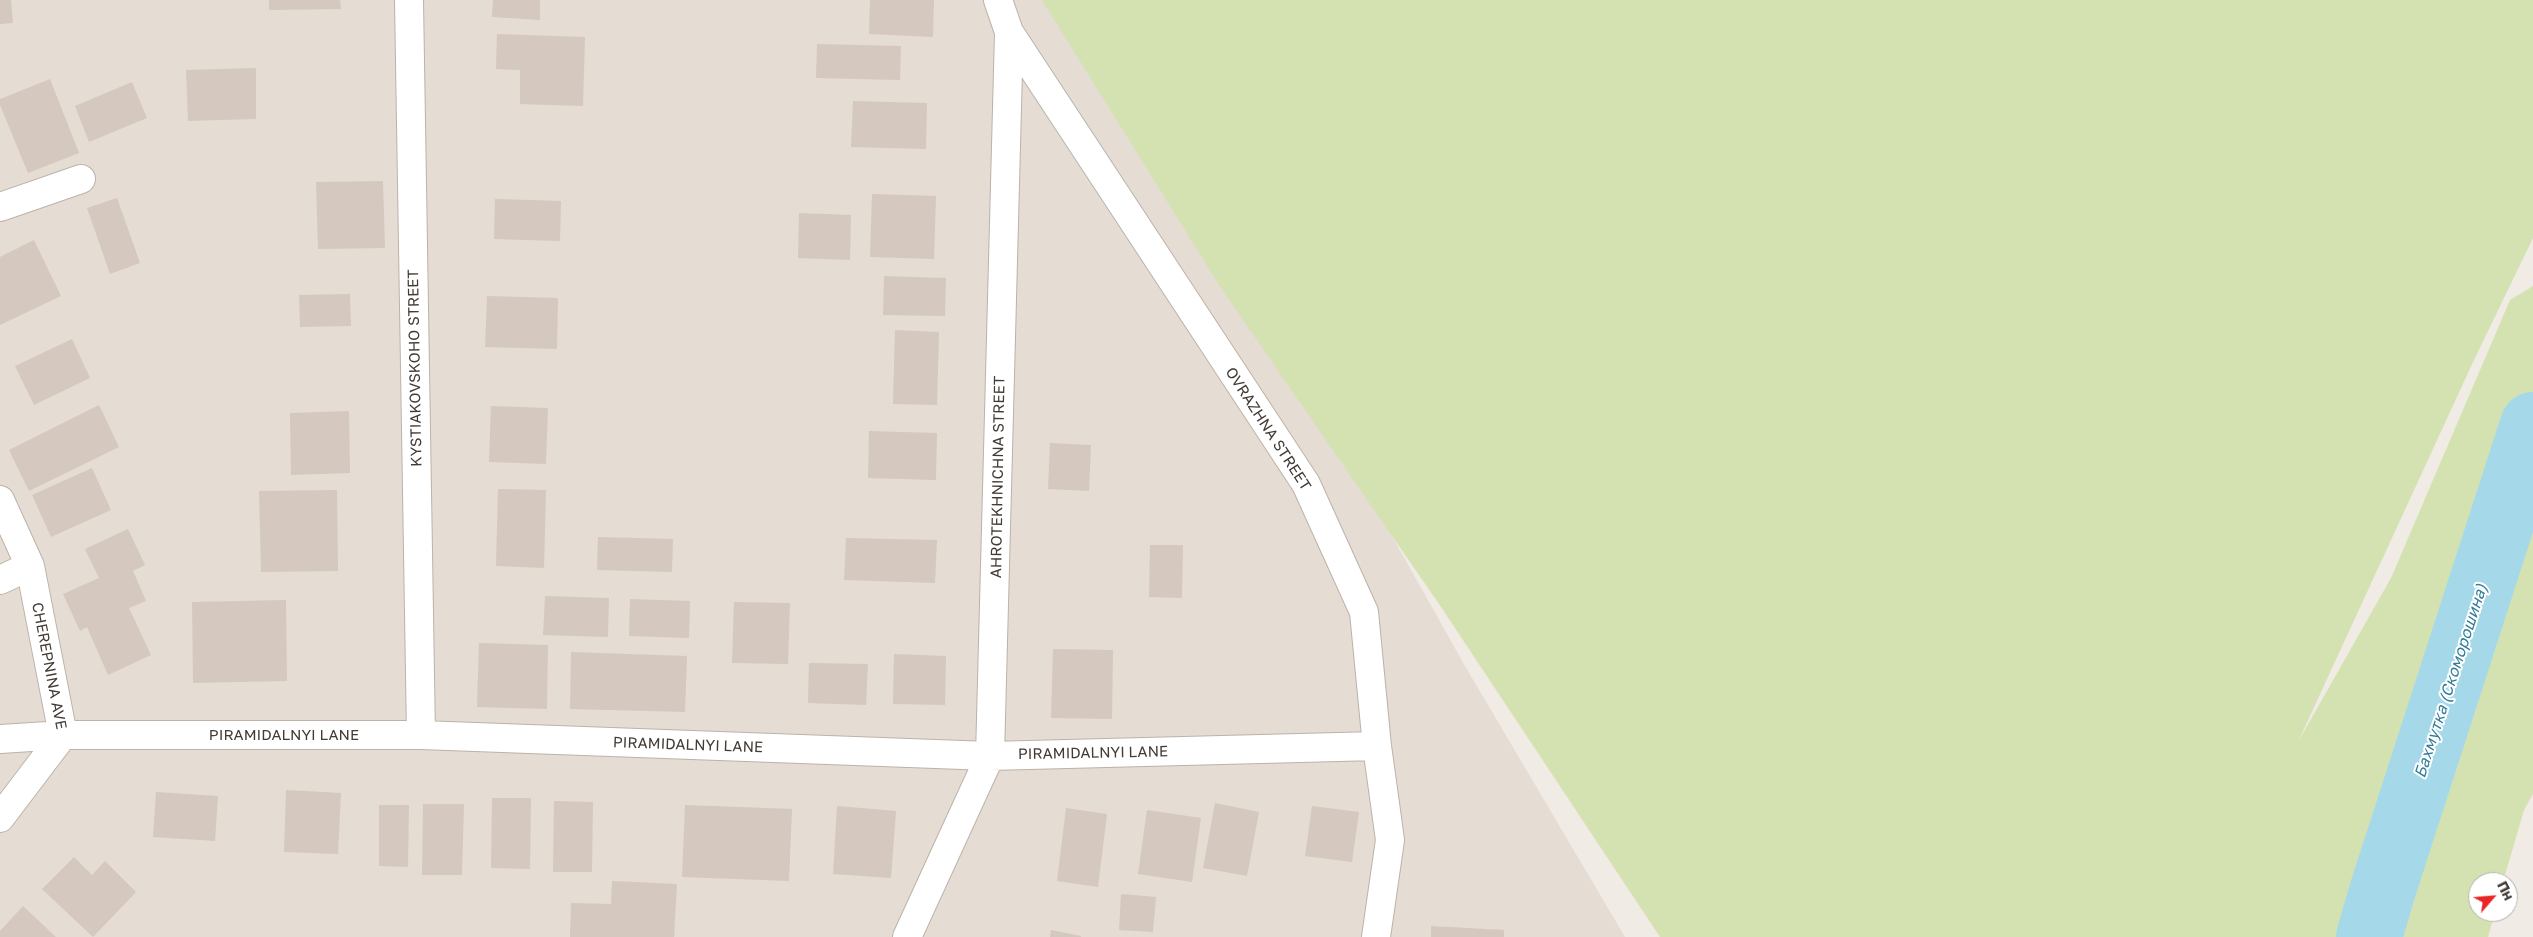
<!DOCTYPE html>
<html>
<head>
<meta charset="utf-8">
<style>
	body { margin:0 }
	#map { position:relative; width:2533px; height:937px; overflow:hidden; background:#f1ebe5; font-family:"Golos Text",sans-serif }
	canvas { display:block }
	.north { position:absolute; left:2468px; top:872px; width:50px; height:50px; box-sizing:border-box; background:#fff; border:1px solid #b4b1ae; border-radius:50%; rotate:63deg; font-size:14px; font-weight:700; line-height:20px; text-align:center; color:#433b35 }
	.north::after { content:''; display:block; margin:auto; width:18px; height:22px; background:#e82527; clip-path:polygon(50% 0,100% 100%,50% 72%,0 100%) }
</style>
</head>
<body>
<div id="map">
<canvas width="2533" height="937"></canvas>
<div class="north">Пн</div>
</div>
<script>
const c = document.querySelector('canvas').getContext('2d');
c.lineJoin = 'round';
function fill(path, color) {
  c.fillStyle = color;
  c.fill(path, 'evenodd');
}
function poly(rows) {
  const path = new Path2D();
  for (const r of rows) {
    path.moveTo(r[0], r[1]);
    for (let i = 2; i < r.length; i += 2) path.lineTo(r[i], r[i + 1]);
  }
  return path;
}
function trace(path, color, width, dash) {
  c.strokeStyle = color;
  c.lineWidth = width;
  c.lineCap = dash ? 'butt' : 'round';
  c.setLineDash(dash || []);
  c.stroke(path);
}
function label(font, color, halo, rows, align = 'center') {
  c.font = font + ' "Golos Text",sans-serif';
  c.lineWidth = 4;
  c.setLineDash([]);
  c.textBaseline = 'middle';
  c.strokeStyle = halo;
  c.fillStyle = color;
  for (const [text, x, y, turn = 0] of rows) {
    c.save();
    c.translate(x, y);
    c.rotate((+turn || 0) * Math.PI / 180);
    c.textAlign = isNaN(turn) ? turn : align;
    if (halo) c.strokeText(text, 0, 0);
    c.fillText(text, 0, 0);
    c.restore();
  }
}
fill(poly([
	[0,0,1091,0,1465,666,1625,937,0,937]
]), '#e5dcd4');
fill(poly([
	[1042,0,2533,0,2533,238,2474,360,2298,742,2391,578,2510,300,2533,286,2533,794,2524,810,2503,882,2478,882,2478,912,2495,912,2488,937,1660,937,1441,607,1221,288]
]), '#d4e2b1');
trace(poly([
	[2369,937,2382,892,2533,425]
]), '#a5d9ea', 66);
fill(poly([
	[0,0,11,0,13,23,0,24],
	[269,0,340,0,341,9,269,10],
	[493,0,540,0,540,20,492,17],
	[870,0,934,0,933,37,869,34],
	[497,34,585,37,583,106,520,104,520,70,496,69],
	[817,44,901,46,900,80,816,78],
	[256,68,256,119,188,121,186,70],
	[50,79,79,153,28,173,0,105,0,99],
	[132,82,147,118,89,142,75,106],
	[853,101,927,103,926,149,851,147],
	[383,181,385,248,318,249,316,182],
	[872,194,936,196,934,259,870,257],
	[117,198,140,263,110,274,87,208],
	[495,199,561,201,560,241,494,239],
	[799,213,851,215,850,260,798,258],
	[34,240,61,296,0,325,0,257],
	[884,276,946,278,945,316,883,315],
	[350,294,351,326,300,327,299,295],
	[487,296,558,298,557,349,485,347],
	[895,330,939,332,937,405,893,404],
	[72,339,90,378,34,405,15,366],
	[99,405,119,447,29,491,9,450],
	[491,406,548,408,546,464,489,462],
	[349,411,350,473,291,475,290,413],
	[869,431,937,433,936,480,868,478],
	[1050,443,1091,445,1089,491,1048,489],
	[92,468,111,510,51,537,32,495],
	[498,489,546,490,544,568,496,566],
	[337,490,338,571,261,572,259,491],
	[128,529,145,565,133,571,146,601,129,608,151,655,108,675,87,627,80,631,63,594,99,578,85,549],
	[598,537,673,539,672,572,597,570],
	[846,538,937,540,935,583,844,580],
	[1150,545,1183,545,1182,598,1149,597],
	[545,596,609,598,608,637,543,635],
	[630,599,690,601,689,638,629,636],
	[286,600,287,681,193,683,192,602],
	[734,602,790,603,788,664,732,663],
	[479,643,548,645,547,709,477,707],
	[1053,649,1113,650,1112,719,1051,718],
	[571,652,687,656,685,712,570,709],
	[894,654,946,656,945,705,893,704],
	[809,663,868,664,866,705,808,703],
	[286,790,341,793,338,854,284,852],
	[156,792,218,796,215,841,153,837],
	[492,798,531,798,530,869,491,868],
	[554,801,593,802,592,872,553,872],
	[1215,803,1259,812,1247,876,1203,868],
	[423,804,464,804,462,875,422,875],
	[379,805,409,805,408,867,379,866],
	[685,805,792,809,789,881,682,877],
	[837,806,896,811,891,878,833,874],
	[1312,806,1359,812,1352,862,1305,856],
	[1066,808,1107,814,1098,887,1057,881],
	[1147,810,1201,818,1192,882,1138,874],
	[74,857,92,875,105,861,136,892,93,937,42,889],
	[612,881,677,884,674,937,570,937,571,903,611,904],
	[1121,894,1156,897,1153,932,1119,930],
	[23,906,56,937,0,937,0,931],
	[1431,926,1504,930,1504,937,1431,937],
	[1051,930,1081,936,1081,937,1050,937]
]), '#d5c8be');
const minor = poly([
	[409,0,421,735],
	[1009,32,1306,484,1364,612,1377,746,1390,840,1376,937],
	[0,207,81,179],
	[0,500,30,566,63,735,0,818],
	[0,580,30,566],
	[0,739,63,735,421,735,990,756,1377,746],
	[907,937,990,756,1009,32,998,0]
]);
trace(minor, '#bcb2a9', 30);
trace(minor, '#fff', 28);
label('15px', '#433b35', '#fff', [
	["KYSTIAKOVSKOHO STREET",415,368,-91],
	["OVRAZHNA STREET",1268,429,57],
	["AHROTEKHNICHNA STREET",998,477,-89],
	["CHEREPNINA AVE",49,666,79],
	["PIRAMIDALNYI LANE",284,735],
	["PIRAMIDALNYI LANE",688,745,2],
	["PIRAMIDALNYI LANE",1093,753,-1]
]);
label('italic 16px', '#337d97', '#fff', [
	["Бахмутка (Скоморошина)",2451,681,-72]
]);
</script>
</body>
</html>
